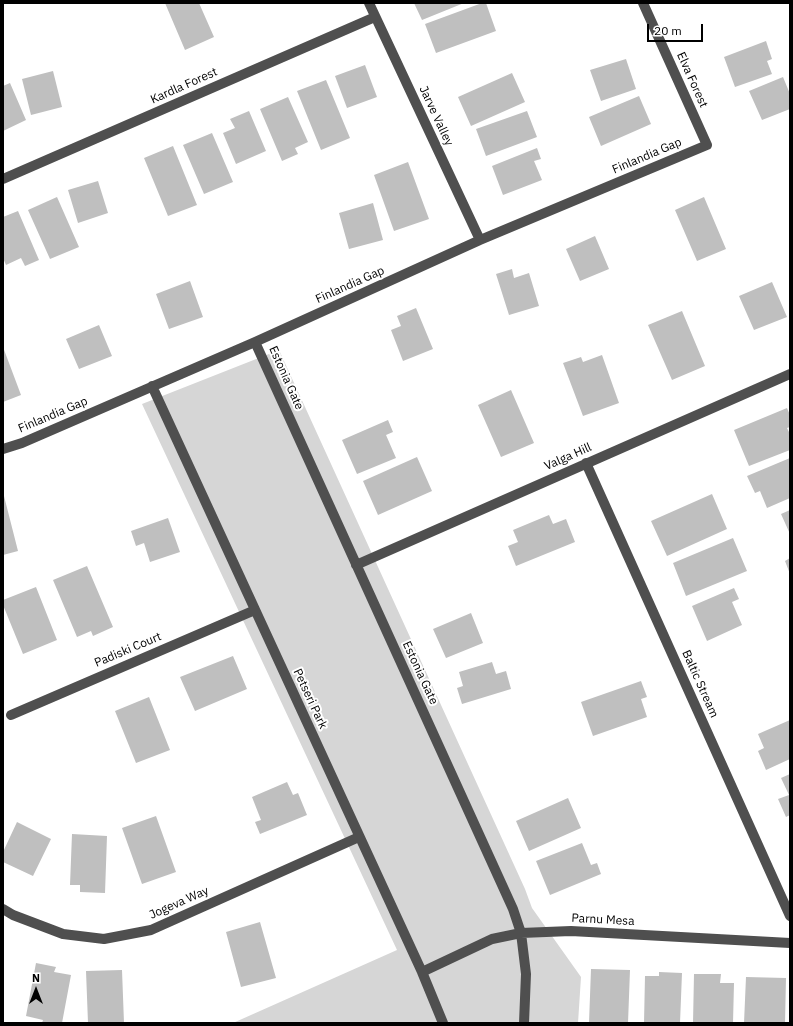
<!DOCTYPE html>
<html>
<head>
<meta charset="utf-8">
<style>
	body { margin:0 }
	#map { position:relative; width:793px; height:1026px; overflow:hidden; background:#fff; font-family:"IBM Plex Sans",sans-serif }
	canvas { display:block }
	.frame { position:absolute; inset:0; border:4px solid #000; pointer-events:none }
	.north { position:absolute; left:16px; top:970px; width:40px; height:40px; -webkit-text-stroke:3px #fff; paint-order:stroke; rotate:0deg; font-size:11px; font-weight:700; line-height:16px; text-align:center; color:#000 }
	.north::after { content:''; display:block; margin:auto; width:14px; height:18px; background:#000; clip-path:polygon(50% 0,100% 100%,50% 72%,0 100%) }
	.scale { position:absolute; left:647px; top:24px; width:56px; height:18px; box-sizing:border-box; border:2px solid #000; border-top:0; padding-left:5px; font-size:12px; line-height:14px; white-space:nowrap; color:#000; -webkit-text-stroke:3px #fff; paint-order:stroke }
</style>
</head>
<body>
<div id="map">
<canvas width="793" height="1026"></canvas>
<div class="frame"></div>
<div class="north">N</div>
<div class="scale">20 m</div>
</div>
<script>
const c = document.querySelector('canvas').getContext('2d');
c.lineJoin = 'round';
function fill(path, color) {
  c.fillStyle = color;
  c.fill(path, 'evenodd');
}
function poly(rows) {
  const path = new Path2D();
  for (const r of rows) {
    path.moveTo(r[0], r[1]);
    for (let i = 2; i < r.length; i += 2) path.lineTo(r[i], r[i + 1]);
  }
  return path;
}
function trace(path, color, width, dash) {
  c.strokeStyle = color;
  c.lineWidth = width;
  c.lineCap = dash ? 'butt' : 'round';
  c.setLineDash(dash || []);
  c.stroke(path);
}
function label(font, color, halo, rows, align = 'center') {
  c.font = font + ' "IBM Plex Sans",sans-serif';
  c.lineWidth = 4;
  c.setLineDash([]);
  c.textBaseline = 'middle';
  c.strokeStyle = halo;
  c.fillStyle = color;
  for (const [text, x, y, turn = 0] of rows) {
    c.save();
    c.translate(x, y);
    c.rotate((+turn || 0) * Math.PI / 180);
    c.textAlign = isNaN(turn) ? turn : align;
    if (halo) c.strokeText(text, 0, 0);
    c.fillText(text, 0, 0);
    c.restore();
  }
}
fill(poly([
	[279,350,525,889,532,908,581,977,578,1023,233,1023,397,950,142,404]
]), '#d6d6d6');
fill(poly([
	[165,3,199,3,214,37,185,50],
	[414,3,464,3,422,20],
	[482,3,486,3,496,31,436,53,425,24],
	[766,41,772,59,767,61,772,74,735,87,724,57],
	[626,59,636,89,601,101,590,70],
	[365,65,377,97,347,108,335,76],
	[53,71,62,107,31,115,22,79],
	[512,73,525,102,471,126,458,97],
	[783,77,790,94,790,109,762,120,749,91],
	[326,80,350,138,321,150,297,91],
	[10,83,26,120,3,131,3,86],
	[639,96,651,124,601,146,589,117],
	[288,97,308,142,295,148,298,154,282,161,260,109],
	[249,111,266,151,236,164,223,133,235,128,230,119],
	[527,111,537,137,486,156,476,129],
	[212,133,233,182,204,194,183,145],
	[173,146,197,205,168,216,144,158],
	[537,148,541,159,534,161,542,180,503,195,492,166],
	[408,162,429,219,394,231,374,175],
	[98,181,108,213,78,223,68,190],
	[57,197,79,247,50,259,28,210],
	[704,197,726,249,697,261,675,210],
	[373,203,383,240,349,249,339,213],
	[18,211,39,260,25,266,21,258,6,265,3,258,3,229,4,229,3,217],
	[595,236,609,269,580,281,566,249],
	[512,269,514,278,529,273,539,306,509,315,496,274],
	[190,281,203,317,169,329,156,294],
	[772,282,787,317,754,330,739,296],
	[416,308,433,349,403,361,391,330,401,326,397,316],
	[682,311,705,366,672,380,648,325],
	[99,325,112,356,79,369,66,339],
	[3,347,21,395,3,402],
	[602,355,619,403,583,416,563,363,581,357,583,362],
	[511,390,534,443,501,457,478,405],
	[787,408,790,415,790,427,787,428,790,434,790,450,749,466,734,430],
	[388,420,393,432,386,435,396,458,357,474,342,440],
	[417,457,432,491,378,515,363,481],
	[790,458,790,498,767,508,760,491,755,493,747,476],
	[712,494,727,529,667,556,651,521],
	[3,496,4,496,18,551,3,555],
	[790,510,790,534,781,514],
	[549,515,553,524,566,519,575,542,516,566,508,546,518,542,513,530],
	[168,518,180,552,150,562,144,543,136,546,131,531],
	[733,538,747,571,686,596,673,563],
	[790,558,790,574,785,561],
	[87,566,113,627,93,636,91,631,77,637,53,580],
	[36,587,57,640,23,654,3,605,3,600],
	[734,588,739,599,732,602,742,625,707,641,692,606],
	[471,613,483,643,446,658,433,629],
	[233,656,247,689,195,711,180,677],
	[492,662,496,674,506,671,511,689,462,704,457,688,463,686,459,672],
	[641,681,647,697,641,699,647,717,593,736,581,702],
	[149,697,170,750,136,763,115,711],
	[790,720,790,759,766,770,758,751,764,748,758,734],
	[790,774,790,815,786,817,778,799,789,795,781,778],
	[287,782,293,795,298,793,307,815,260,834,255,822,261,820,252,797],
	[568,798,581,828,529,851,516,821],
	[156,816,176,872,142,884,122,828],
	[17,822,51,839,33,876,3,862,3,852],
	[72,834,107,836,105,893,80,892,80,885,70,885],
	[582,843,591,865,597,863,601,874,550,895,536,861],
	[260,922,276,978,241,987,226,932],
	[36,963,56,967,54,972,71,975,62,1023,42,1023,43,1020,26,1016],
	[591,969,630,970,628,1023,589,1023],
	[122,970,124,1023,88,1023,86,971],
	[659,972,682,973,680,1023,644,1023,645,976,659,976],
	[694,974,721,974,720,983,734,983,733,1023,693,1023],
	[746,977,786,978,785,1023,744,1023]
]), '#bfbfbf');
trace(poly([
	[369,3,480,240],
	[3,179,375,17],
	[255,342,513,909,521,933,526,974,524,1023],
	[152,386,422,972,443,1023],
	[3,449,22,443,255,342,480,240,707,145,643,3],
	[586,463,790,916],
	[356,565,790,374],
	[11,715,255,610],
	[3,909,13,915,63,934,104,939,151,930,359,837],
	[422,972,492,939,521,933,571,931,790,943]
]), '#4f4f4f', 10);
label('12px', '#000', '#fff', [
	["Elva Forest",692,80,66],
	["Kardla Forest",184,86,-24],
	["Jarve Valley",436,116,65],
	["Finlandia Gap",647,156,-23],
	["Finlandia Gap",350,285,-24],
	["Estonia Gate",286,378,66],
	["Finlandia Gap",53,415,-23],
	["Valga Hill",568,457,-24],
	["Padiski Court",128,650,-23],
	["Estonia Gate",420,673,65],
	["Baltic Stream",700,684,66],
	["Petseri Park",310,699,65],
	["Jogeva Way",179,903,-24],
	["Parnu Mesa",603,920,3]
]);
</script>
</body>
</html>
